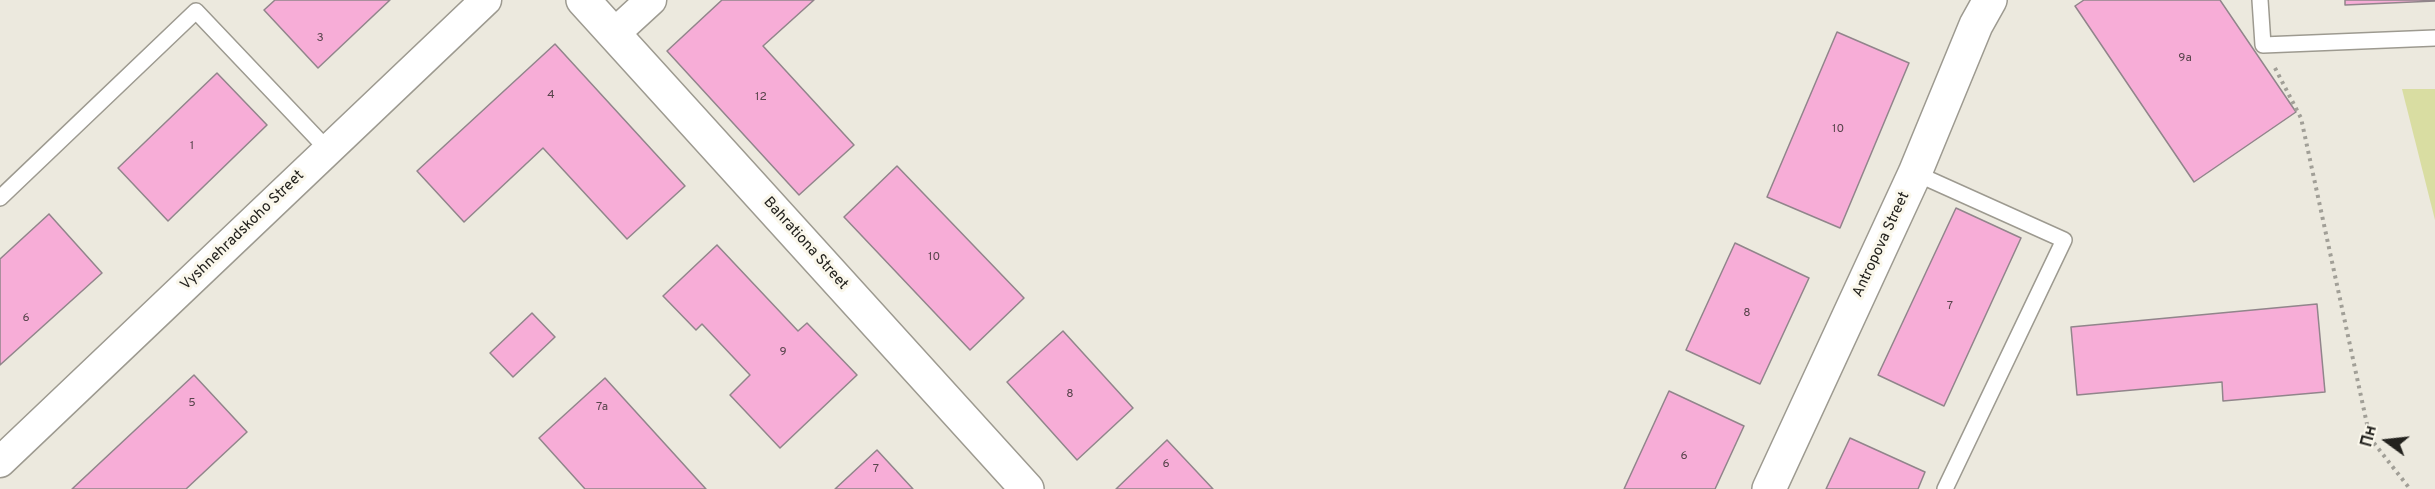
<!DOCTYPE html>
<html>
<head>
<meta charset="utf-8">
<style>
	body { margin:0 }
	#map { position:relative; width:2435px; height:489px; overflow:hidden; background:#ece9de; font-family:Overpass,sans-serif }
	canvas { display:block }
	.north { position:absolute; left:2357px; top:411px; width:60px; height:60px; -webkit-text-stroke:4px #faf7eb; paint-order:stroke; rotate:285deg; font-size:16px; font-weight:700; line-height:24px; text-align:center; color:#23221e }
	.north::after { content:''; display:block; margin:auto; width:21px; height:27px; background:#23221e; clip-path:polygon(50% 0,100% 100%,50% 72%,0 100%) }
</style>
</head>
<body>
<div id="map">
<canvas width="2435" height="489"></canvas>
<div class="north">Пн</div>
</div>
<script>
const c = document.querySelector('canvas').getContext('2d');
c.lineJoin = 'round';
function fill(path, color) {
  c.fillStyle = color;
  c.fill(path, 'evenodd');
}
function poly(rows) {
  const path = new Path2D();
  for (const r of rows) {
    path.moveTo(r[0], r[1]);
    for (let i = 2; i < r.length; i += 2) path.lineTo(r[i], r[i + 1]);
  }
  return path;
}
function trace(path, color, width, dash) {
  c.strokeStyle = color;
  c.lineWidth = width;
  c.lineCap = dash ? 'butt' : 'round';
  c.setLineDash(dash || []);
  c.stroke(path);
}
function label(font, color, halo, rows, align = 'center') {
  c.font = font + ' Overpass,sans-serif';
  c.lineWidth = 6;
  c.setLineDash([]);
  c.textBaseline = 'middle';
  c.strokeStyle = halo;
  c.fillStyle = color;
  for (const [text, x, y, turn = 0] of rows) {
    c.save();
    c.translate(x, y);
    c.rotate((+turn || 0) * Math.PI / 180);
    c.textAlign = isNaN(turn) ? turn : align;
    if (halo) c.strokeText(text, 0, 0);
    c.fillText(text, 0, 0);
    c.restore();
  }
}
fill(poly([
	[2402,89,2435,89,2435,220]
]), '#d9dda2');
const building = poly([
	[275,0,390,0,318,68,264,10,275,0],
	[722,0,814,0,763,46,854,145,799,195,667,51,722,0],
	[2084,0,2220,0,2296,112,2194,182,2075,6,2084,0],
	[2345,0,2435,0,2435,1,2345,5,2345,0],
	[1837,32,1909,63,1840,228,1767,197,1837,32],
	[555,44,685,186,627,239,543,148,464,222,417,171,555,44],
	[217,73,267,125,168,221,118,168,217,73],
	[897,166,1024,298,970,350,844,217,897,166],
	[1956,208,2021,238,1944,406,1878,375,1956,208],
	[49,214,102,273,0,365,0,259,49,214],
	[1735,243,1809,278,1760,384,1686,350,1735,243],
	[717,245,798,331,807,323,857,375,780,448,730,395,750,375,702,324,696,330,663,296,717,245],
	[2317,304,2325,392,2223,401,2222,382,2077,395,2071,327,2317,304],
	[532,313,555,337,513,377,490,353,532,313],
	[1063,331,1133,408,1077,460,1007,382,1063,331],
	[194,375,247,432,186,489,72,489,194,375],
	[605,378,706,489,585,489,539,438,605,378],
	[1669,391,1744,426,1715,489,1624,489,1669,391],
	[1850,438,1925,472,1918,489,1826,489,1850,438],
	[1167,440,1213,489,1116,489,1167,440],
	[877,450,913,489,835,489,877,450]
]);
fill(building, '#f7add7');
trace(building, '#91858b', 1.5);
const service = poly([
	[2260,0,2263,45,2435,38],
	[1915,173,2064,240,1945,489],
	[0,198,196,11,328,150]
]);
const minor = poly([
	[614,34,651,0],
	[0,462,486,0]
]);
const tertiary = poly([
	[583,0,1027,489],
	[1769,489,1915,173,1976,25,1990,0]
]);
trace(service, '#9d9a90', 18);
trace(minor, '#9d9a90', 33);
trace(tertiary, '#9d9a90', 36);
trace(poly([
	[2275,68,2301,118,2370,438,2410,489]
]), '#a19f97', 4, [3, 4.5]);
trace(service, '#fff', 15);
trace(minor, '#fff', 30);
trace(tertiary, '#fff', 33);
label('12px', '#58454c', null, [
	["3",320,39],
	["9а",2185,59],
	["4",551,96],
	["12",761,98],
	["10",1838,130],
	["1",192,147],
	["10",934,258],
	["7",1950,307],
	["8",1747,314],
	["6",26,319],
	["9",783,353],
	["8",1070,395],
	["5",192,404],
	["7а",602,408],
	["6",1684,457],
	["6",1166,465],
	["7",876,470]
]);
label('15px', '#23221e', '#faf7eb', [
	["Vyshnehradskoho Street",243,231,-44],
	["Bahrationa Street",805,244,48],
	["Antropova Street",1882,245,-65]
]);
</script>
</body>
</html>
